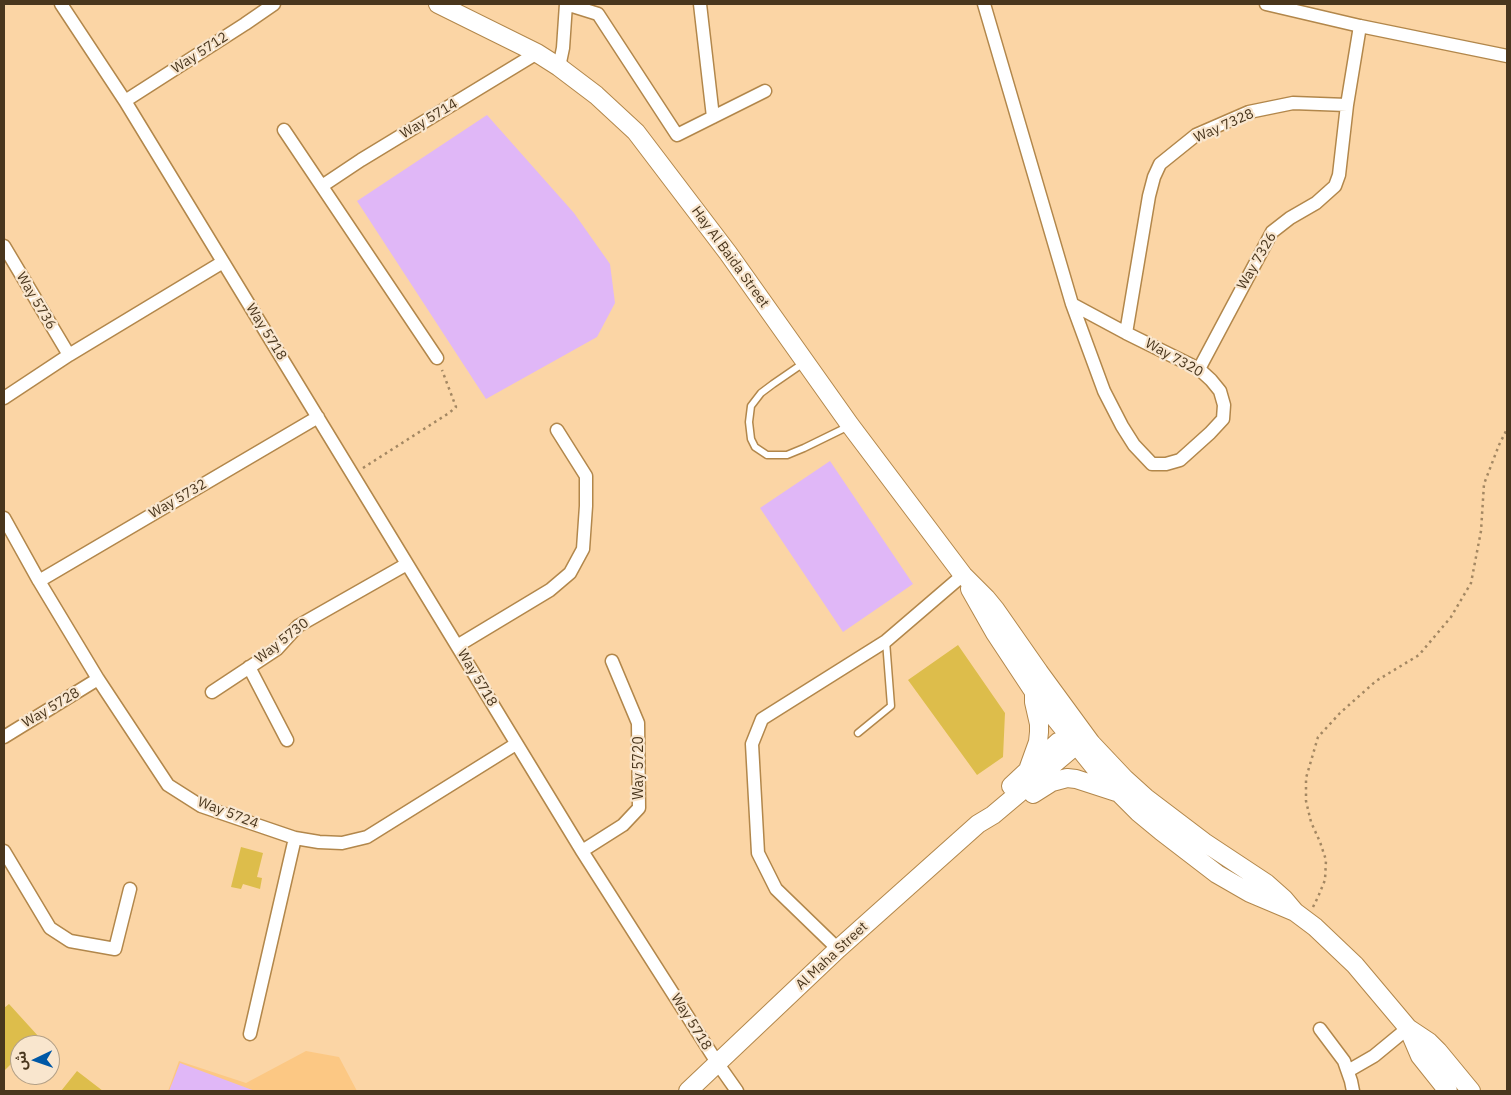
<!DOCTYPE html>
<html>
<head>
<meta charset="utf-8">
<style>
	body { margin:0 }
	#map { position:relative; width:1511px; height:1095px; overflow:hidden; background:#fbd5a5; font-family:"IBM Plex Sans","Noto Sans Arabic",sans-serif }
	canvas { display:block }
	.frame { position:absolute; inset:0; border:5px solid #49361d; pointer-events:none }
	.north { position:absolute; left:10px; top:1035px; width:50px; height:50px; box-sizing:border-box; background:#f9e6ce; border:1px solid #b3a087; border-radius:50%; rotate:267deg; font-size:14px; font-weight:700; line-height:20px; text-align:center; color:#49361d }
	.north::after { content:''; display:block; margin:auto; width:18px; height:22px; background:#0058a6; clip-path:polygon(50% 0,100% 100%,50% 72%,0 100%) }
</style>
</head>
<body>
<div id="map">
<canvas width="1511" height="1095"></canvas>
<div class="frame"></div>
<div class="north">ش</div>
</div>
<script>
const c = document.querySelector('canvas').getContext('2d');
c.lineJoin = 'round';
function fill(path, color) {
  c.fillStyle = color;
  c.fill(path, 'evenodd');
}
function poly(rows) {
  const path = new Path2D();
  for (const r of rows) {
    path.moveTo(r[0], r[1]);
    for (let i = 2; i < r.length; i += 2) path.lineTo(r[i], r[i + 1]);
  }
  return path;
}
function trace(path, color, width, dash) {
  c.strokeStyle = color;
  c.lineWidth = width;
  c.lineCap = dash ? 'butt' : 'round';
  c.setLineDash(dash || []);
  c.stroke(path);
}
function label(font, color, halo, rows, align = 'center') {
  c.font = font + ' "IBM Plex Sans",sans-serif';
  c.lineWidth = 4.5;
  c.setLineDash([]);
  c.textBaseline = 'middle';
  c.strokeStyle = halo;
  c.fillStyle = color;
  for (const [text, x, y, turn = 0] of rows) {
    c.save();
    c.translate(x, y);
    c.rotate((+turn || 0) * Math.PI / 180);
    c.textAlign = isNaN(turn) ? turn : align;
    if (halo) c.strokeText(text, 0, 0);
    c.fillText(text, 0, 0);
    c.restore();
  }
}
fill(poly([
	[306,1051,339,1057,357,1091,168,1091,179,1061,246,1083]
]), '#fcc884');
fill(poly([
	[487,115,574,213,610,264,615,303,597,337,486,399,357,201],
	[830,461,913,584,843,632,760,508],
	[180,1063,255,1091,169,1091]
]), '#e0b7f7');
fill(poly([
	[958,645,1005,713,1003,757,977,775,908,680],
	[241,847,263,853,257,877,262,878,260,889,243,884,241,889,231,887],
	[9,1004,39,1037,31,1045,20,1045,20,1055,4,1071,4,1008],
	[77,1071,103,1091,61,1091]
]), '#ddbd4b');
const lane = poly([
	[805,362,773,384,761,393,751,406,749,422,751,439,755,447,767,455,787,455,804,448,849,426],
	[858,733,891,706,886,641]
]);
const street = poly([
	[61,4,125,101,582,851,718,1064,737,1091],
	[566,4,598,14,677,135,765,91],
	[700,4,713,117],
	[984,4,1072,304,1104,391,1122,426,1134,445,1152,464,1166,464,1180,460,1210,433,1223,419,1224,405,1220,391,1211,380,1199,369,1126,333,1072,304],
	[1266,4,1360,26,1507,56],
	[559,67,563,48,566,4],
	[125,101,245,24,274,4],
	[284,130,437,358],
	[322,186,361,160,537,53],
	[4,246,69,355],
	[1126,333,1149,196,1154,177,1160,164,1196,135,1249,112,1293,103,1347,105],
	[1199,369,1272,232,1290,218,1316,203,1335,186,1339,175,1347,105,1360,26],
	[4,398,69,355,223,262],
	[4,518,39,581,98,679,168,785,201,806,295,838,319,842,342,843,367,837,516,744],
	[39,581,318,417],
	[457,646,550,590,570,573,583,549,586,506,586,476,557,430],
	[249,667,287,740],
	[212,692,277,649,298,626,407,564],
	[4,737,98,679],
	[4,851,50,928,70,941,115,949,130,889],
	[582,851,623,825,639,808,638,723,612,661],
	[838,949,776,889,758,853,752,744,762,719,886,641,963,575],
	[1320,1029,1344,1061,1351,1081,1353,1091],
	[250,1034,295,838],
	[1348,1071,1374,1056,1408,1028]
]);
const secondary = poly([
	[438,4,537,53,559,67,596,95,636,132,728,253,850,425,963,575,986,598,995,609,1039,672,1091,743,1125,779,1146,798,1204,842,1266,883,1284,899,1295,912],
	[970,589,995,633,1034,692,1100,774,1138,812,1161,831,1217,874,1250,893,1295,912,1315,927,1355,965,1408,1028,1429,1042,1438,1051,1471,1091],
	[1029,767,1038,742,1039,732,1039,724,1034,702,1034,695],
	[1011,786,1058,742,1070,737,1079,738],
	[1033,794,1052,782,1067,778,1076,779,1116,792],
	[1408,1028,1420,1056,1448,1091],
	[688,1091,838,949,978,824,993,815,1069,751,1077,737,1077,732]
]);
trace(lane, '#b2874b', 9);
trace(street, '#b2874b', 15);
trace(secondary, '#b2874b', 20);
trace(poly([
	[363,468,449,413,456,407,442,370],
	[1313,907,1318,897,1325,880,1326,860,1320,842,1311,822,1306,801,1306,778,1318,737,1340,713,1376,681,1419,655,1451,617,1471,583,1481,531,1484,484,1499,445,1507,429]
]), '#a38762', 2.5, [2.5, 4]);
trace(lane, '#fff', 6);
trace(street, '#fff', 12);
trace(secondary, '#fff', 18);
label('14px', '#49361d', '#f9e6ce', [
	["Way 5712",200,53,-33],
	["Way 5714",429,119,-31],
	["Way 7328",1224,126,-24],
	["Hay Al Baida Street",730,257,54],
	["Way 7326",1257,261,-60],
	["Way 5736",36,301,59],
	["Way 5718",266,332,58],
	["Way 7320",1174,358,29],
	["Way 5732",178,499,-30],
	["Way 5730",282,641,-38],
	["Way 5718",477,678,59],
	["Way 5728",51,708,-31],
	["Way 5720",639,768,-90],
	["Way 5724",228,813,21],
	["Al Maha Street",832,956,-43],
	["Way 5718",691,1022,58]
]);
</script>
</body>
</html>
